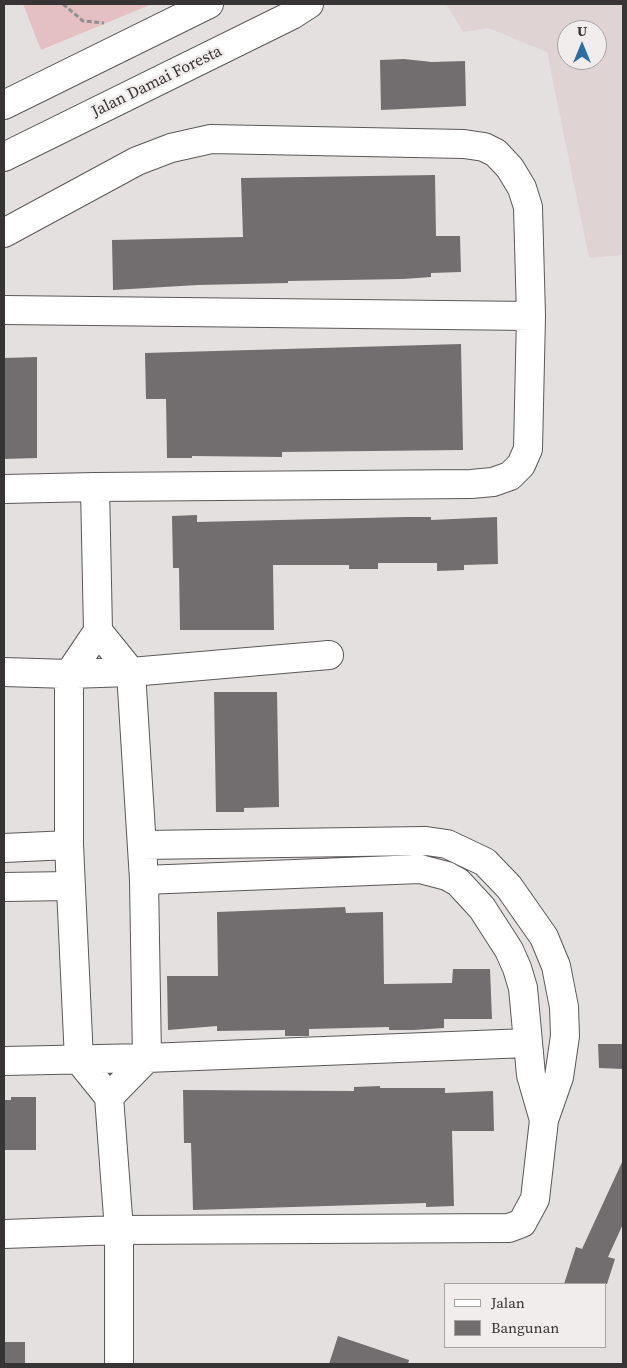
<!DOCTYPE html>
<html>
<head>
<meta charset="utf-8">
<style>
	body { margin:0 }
	#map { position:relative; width:627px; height:1368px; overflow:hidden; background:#e4e0e0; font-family:"Source Serif 4",serif }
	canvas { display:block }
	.frame { position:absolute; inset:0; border:5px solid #363434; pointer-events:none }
	.legend { position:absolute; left:444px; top:1283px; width:162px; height:65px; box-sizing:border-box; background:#f1eded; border:1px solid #a6a3a3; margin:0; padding:6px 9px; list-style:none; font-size:15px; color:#363434 }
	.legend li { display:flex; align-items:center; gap:10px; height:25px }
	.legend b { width:25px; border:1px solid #a6a3a3 }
	.north { position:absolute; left:557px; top:20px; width:50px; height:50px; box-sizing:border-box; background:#f1eded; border:1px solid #a6a3a3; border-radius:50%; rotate:0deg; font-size:14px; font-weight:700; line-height:20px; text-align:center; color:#363434 }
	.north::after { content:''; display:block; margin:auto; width:18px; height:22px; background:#2b6ea4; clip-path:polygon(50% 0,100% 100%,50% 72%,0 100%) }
</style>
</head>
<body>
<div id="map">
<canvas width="627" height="1368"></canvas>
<div class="frame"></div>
<ul class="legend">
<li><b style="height:6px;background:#fff"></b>Jalan</li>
<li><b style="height:14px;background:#726e6f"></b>Bangunan</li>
</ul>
<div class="north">U</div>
</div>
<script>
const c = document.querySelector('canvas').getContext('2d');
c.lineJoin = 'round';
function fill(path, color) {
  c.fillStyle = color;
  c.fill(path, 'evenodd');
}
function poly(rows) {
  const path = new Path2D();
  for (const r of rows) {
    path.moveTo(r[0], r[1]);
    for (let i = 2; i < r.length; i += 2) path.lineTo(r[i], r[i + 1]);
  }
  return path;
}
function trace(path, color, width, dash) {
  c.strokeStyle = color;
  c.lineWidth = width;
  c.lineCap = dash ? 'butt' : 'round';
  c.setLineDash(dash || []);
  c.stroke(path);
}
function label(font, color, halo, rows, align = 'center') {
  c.font = font + ' "Source Serif 4",serif';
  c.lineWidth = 5;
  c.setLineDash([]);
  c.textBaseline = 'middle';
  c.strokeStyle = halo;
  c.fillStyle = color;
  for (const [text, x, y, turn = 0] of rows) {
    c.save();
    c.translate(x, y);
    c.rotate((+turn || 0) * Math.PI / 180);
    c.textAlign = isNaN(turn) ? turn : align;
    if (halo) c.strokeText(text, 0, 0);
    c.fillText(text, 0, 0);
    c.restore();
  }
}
fill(poly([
	[446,4,623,4,623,255,589,258,547,52,488,28,463,32],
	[567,30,597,30,597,60,567,60]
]), '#e0d3d4');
fill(poly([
	[23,4,152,4,41,50]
]), '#e4c0c2');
fill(poly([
	[404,59,432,62,465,61,466,106,381,110,380,60],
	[435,175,436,236,460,236,461,272,431,273,431,277,403,279,288,281,288,283,198,285,113,290,112,240,243,237,241,178],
	[461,344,463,450,282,452,282,457,192,456,192,458,167,458,166,399,146,399,145,353],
	[37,357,37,458,4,459,4,358],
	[197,515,197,522,405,517,431,517,431,520,497,517,498,564,464,565,464,570,437,571,437,563,378,563,378,569,349,569,349,565,273,565,274,630,180,630,179,568,173,568,172,516],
	[214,692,277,692,279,807,244,808,244,812,216,812],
	[345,907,346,913,383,912,384,984,452,983,453,969,490,969,492,1019,444,1019,444,1028,414,1030,389,1030,389,1027,309,1029,309,1036,285,1036,285,1030,217,1031,217,1026,168,1030,167,976,218,976,217,912],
	[598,1044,623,1044,623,1069,599,1068],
	[380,1086,380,1088,445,1088,445,1093,493,1091,494,1131,452,1131,454,1206,426,1207,426,1203,193,1210,191,1143,184,1143,183,1090,354,1091,354,1087],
	[11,1097,36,1097,36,1150,4,1150,4,1100,11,1100],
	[623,1160,623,1224,608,1257,615,1259,607,1284,564,1284,576,1247,582,1249],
	[338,1336,409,1360,408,1364,329,1364],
	[4,1342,25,1342,25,1364,4,1364]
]), '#726e6f');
const minor = poly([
	[4,233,137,161,171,148,211,139,464,144,484,147,496,153,510,168,522,188,528,207,531,316,528,449,521,465,510,476,493,482,471,484,95,487,98,631,69,674,69,845,79,1060,109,1097,119,1230,119,1364],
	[4,310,531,316],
	[4,489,95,487],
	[98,631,131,672,144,880,147,1058,109,1097],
	[4,672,69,674,131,672,329,655],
	[4,848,69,845],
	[144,880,420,869,447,876,458,882,482,908,509,950,517,968,523,988,531,1075,544,1120],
	[4,887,71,886],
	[4,1061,147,1058,527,1043],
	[4,1234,119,1230,509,1228,522,1223,535,1199,544,1120,559,1077,565,1036,564,1007,556,966,544,937,509,887,485,862,447,844,426,841,143,845]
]);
const secondary = poly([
	[4,105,209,4],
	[4,157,292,15,309,4]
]);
trace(minor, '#5b5858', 30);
trace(secondary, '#5b5858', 30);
trace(poly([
	[63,4,83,21,104,23]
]), '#928f8f', 3, [5, 2.5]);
trace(minor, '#fff', 28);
trace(secondary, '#fff', 28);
label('16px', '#363434', '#f1eded', [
	["Jalan Damai Foresta",157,82,-26]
]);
</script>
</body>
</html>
